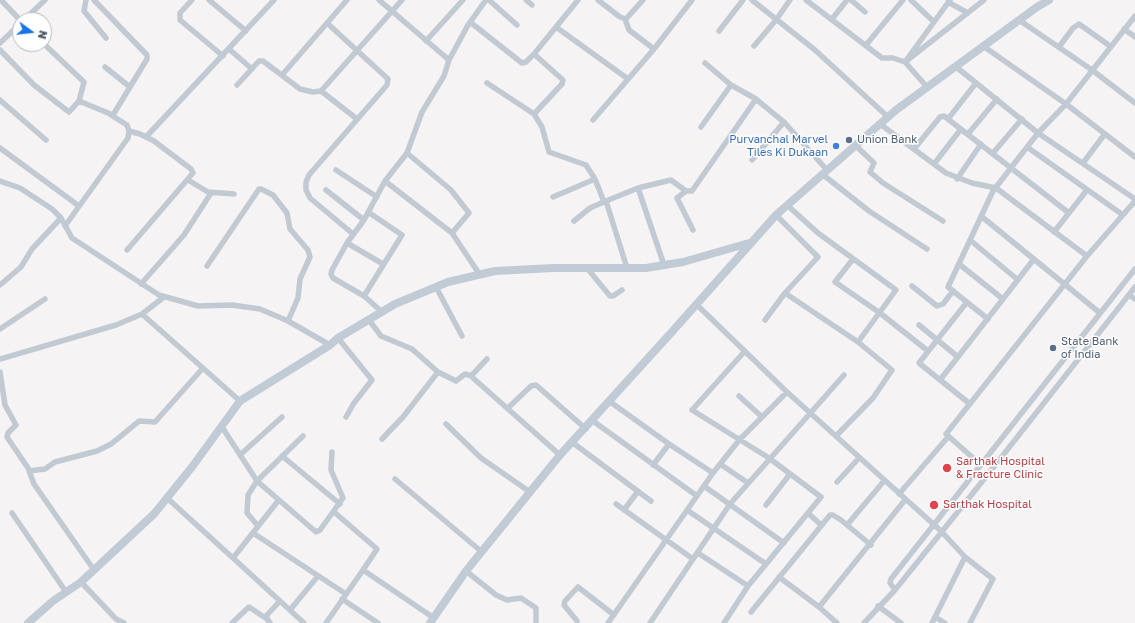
<!DOCTYPE html>
<html>
<head>
<meta charset="utf-8">
<style>
	body { margin:0 }
	#map { position:relative; width:1135px; height:623px; overflow:hidden; background:#f5f3f3; font-family:"Golos Text",sans-serif }
	canvas { display:block }
	.north { position:absolute; left:12px; top:12px; width:40px; height:40px; box-sizing:border-box; background:#fff; border:1px solid #b7bbc0; border-radius:50%; rotate:105deg; font-size:11px; font-weight:700; line-height:16px; text-align:center; color:#4a5661 }
	.north::after { content:''; display:block; margin:auto; width:14px; height:18px; background:#1a73e8; clip-path:polygon(50% 0,100% 100%,50% 72%,0 100%) }
</style>
</head>
<body>
<div id="map">
<canvas width="1135" height="623"></canvas>
<div class="north">N</div>
</div>
<script>
const c = document.querySelector('canvas').getContext('2d');
c.lineJoin = 'round';
function poly(rows) {
  const path = new Path2D();
  for (const r of rows) {
    path.moveTo(r[0], r[1]);
    for (let i = 2; i < r.length; i += 2) path.lineTo(r[i], r[i + 1]);
  }
  return path;
}
function trace(path, color, width, dash) {
  c.strokeStyle = color;
  c.lineWidth = width;
  c.lineCap = dash ? 'butt' : 'round';
  c.setLineDash(dash || []);
  c.stroke(path);
}
function label(font, color, halo, rows, align = 'center') {
  c.font = font + ' "Golos Text",sans-serif';
  c.lineWidth = 3;
  c.setLineDash([]);
  c.textBaseline = 'middle';
  c.strokeStyle = halo;
  c.fillStyle = color;
  for (const [text, x, y, turn = 0] of rows) {
    c.save();
    c.translate(x, y);
    c.rotate((+turn || 0) * Math.PI / 180);
    c.textAlign = isNaN(turn) ? turn : align;
    if (halo) c.strokeText(text, 0, 0);
    c.fillText(text, 0, 0);
    c.restore();
  }
}
trace(poly([
	[1,0,20,20],
	[86,0,84,11,106,38],
	[192,0,180,13,180,20,223,56],
	[209,0,246,31],
	[379,0,449,60],
	[489,0,517,25],
	[526,0,532,5],
	[598,0,620,17,626,19,643,0],
	[752,0,815,50,888,117],
	[806,0,882,58,893,58,905,62,984,0],
	[851,0,865,12],
	[911,0,934,22],
	[948,2,968,13],
	[625,19,629,30,654,49],
	[832,19,847,0],
	[24,20,45,0],
	[1019,20,1092,70,1135,103],
	[470,22,522,63,526,62,534,54],
	[327,23,388,79,387,85,309,175,306,182,306,190,310,198,353,234],
	[556,27,628,79],
	[1124,29,1135,37],
	[719,31,743,0],
	[426,41,463,0],
	[0,43,20,24],
	[866,45,903,0],
	[754,46,776,20,790,0],
	[983,46,1066,104,1135,157],
	[1059,47,1073,28,1079,24,1110,46],
	[229,49,252,69],
	[0,50,34,85,69,112,79,101,84,82,44,44],
	[705,63,731,85],
	[955,66,1038,133,1135,199],
	[105,67,130,87],
	[282,75,347,0],
	[487,83,534,114,542,127,549,152,586,165,595,179,604,202],
	[237,85,259,61,263,61,300,89,313,92,321,91,402,0],
	[927,87,905,62,950,0],
	[321,91,357,119],
	[0,100,46,140],
	[79,101,113,115,147,59,147,55,94,0],
	[534,114,562,84,563,80,534,54,578,0],
	[948,119,976,83],
	[593,120,654,49,692,0],
	[880,124,946,173,972,183,996,188,1087,256],
	[701,127,731,85,756,99],
	[968,134,997,99],
	[146,137,274,0],
	[855,145,874,163,870,172,883,183,943,221],
	[1027,147,1123,215],
	[0,148,79,206],
	[914,149,940,117,944,116,1069,213],
	[993,153,1022,119],
	[752,160,784,122],
	[1083,163,1104,135],
	[934,164,961,129],
	[336,170,377,197],
	[822,174,869,211,927,249],
	[957,179,981,144],
	[188,180,208,192,234,194],
	[0,181,20,188,52,209,61,218,72,238,159,295,198,306,232,305,260,309,288,321,330,345],
	[385,181,452,233,469,213,451,190,407,153],
	[638,188,664,265],
	[326,190,364,220],
	[686,191,677,198,693,230],
	[553,197,595,179],
	[787,205,818,233,896,290,858,342],
	[776,215,818,257,785,293,858,342,892,370,873,398,836,436],
	[981,216,1100,313],
	[574,221,590,208,606,201],
	[65,226,128,138,129,131,127,125,111,115],
	[1054,232,1087,190],
	[452,233,480,275],
	[970,240,1018,280],
	[347,243,383,264],
	[127,250,193,173,191,169,154,141,140,134,129,131],
	[853,259,835,282,880,313,928,351],
	[959,264,1003,299],
	[207,266,259,189,261,189,273,195,287,213,290,229,308,250,310,257,300,279,298,298,288,321],
	[587,268,610,296,613,296,622,290],
	[627,268,606,201,638,188,671,180,686,191,692,191,756,99,784,122,827,170],
	[141,284,184,235,211,193],
	[0,285,21,267,32,249,61,218],
	[912,286,937,306,943,304,953,291],
	[436,287,462,336],
	[1129,295,1135,299],
	[364,296,402,235,368,212],
	[967,302,919,363,970,404],
	[696,304,787,392,941,531,965,557,993,579,970,623],
	[382,312,364,296,333,278,331,274,332,270,347,243,364,220,385,181,407,153,422,112,444,76,449,60,468,25,486,0],
	[142,314,240,401],
	[988,319,948,287,993,191,1038,133,1066,104,1135,16],
	[369,320,381,336,412,349,438,372,456,381,465,374,472,376],
	[765,320,785,293],
	[919,325,958,357],
	[0,329,45,299],
	[338,338,372,380,354,403,346,417],
	[0,359,116,325,142,314,164,297],
	[487,359,472,375,473,378,560,455],
	[0,372,5,405,16,425,8,433,7,437,28,468,34,484,94,570],
	[940,380,1034,259],
	[739,396,761,416],
	[609,401,669,444,713,473],
	[508,408,531,386,536,385,586,429],
	[593,421,697,496],
	[446,424,481,458,530,492],
	[222,427,257,481,316,532,320,530,343,498,331,470,332,452],
	[382,439,403,417,438,372],
	[573,443,651,501],
	[240,455,282,417],
	[282,456,340,504],
	[720,464,748,483],
	[653,465,669,444],
	[981,465,946,434,1087,256,1135,201],
	[29,471,45,469,55,462,97,451,111,444,139,421,155,422,203,368],
	[395,479,482,552],
	[837,482,859,458],
	[704,486,784,543],
	[899,494,948,437],
	[167,498,233,558],
	[278,501,233,558,304,623],
	[616,504,693,559],
	[766,505,790,474],
	[624,510,638,491],
	[687,510,766,564],
	[334,512,377,549,363,570],
	[12,513,66,592],
	[808,513,821,525],
	[847,525,884,481],
	[258,526,247,513,248,495,257,481,303,436],
	[253,533,346,594],
	[698,553,748,586],
	[466,571,496,595,507,600,521,598,536,608,536,623],
	[779,577,819,607],
	[81,582,116,619,124,623],
	[895,590,890,583,891,579,1135,269],
	[342,599,378,623],
	[878,606,901,623],
	[290,610,318,576],
	[751,612,830,515,833,515,841,520,871,545],
	[935,617,945,623],
	[577,621,564,605,565,601,578,587,614,615],
	[232,623,249,607,267,619],
	[270,623,267,619,267,615,280,601],
	[326,623,363,570,434,618],
	[608,623,713,473,740,439,787,392],
	[650,623,730,504,844,375],
	[724,623,748,586,821,497,769,458,692,410,745,351],
	[837,623,819,607,905,500],
	[864,623,895,590,989,473,1135,287],
	[932,623,965,557]
]), '#c1cad2', 5.5);
trace(poly([
	[28,623,53,601,81,582,154,514,192,467,240,401,330,345,338,338,395,304,448,282,495,271,554,268,646,268,683,262,749,243],
	[430,623,466,571,560,455,670,334,776,215,896,110,1037,7,1049,0]
]), '#c1cbd6', 8);
for (const [x, y, r, color] of [
	[849,140,4,"#5c6f8a"],
	[836,146,4,"#3f7fe0"],
	[1053,348,4,"#5c6f8a"],
	[947,468,5,"#e0444e"],
	[934,505,5,"#e0444e"]
]) {
  const dot = new Path2D();
  dot.arc(x, y, r, 0, 2 * Math.PI);
  c.fillStyle = color;
  c.fill(dot);
  trace(dot, '#fff', 1.5);
}
label('11px', '#366cbe', '#fff', [
	["Purvanchal Marvel",828,140],
	["Tiles Ki Dukaan",828,153]
], 'right');
label('11px', '#4e5e75', '#fff', [
	["Union Bank",857,140],
	["State Bank",1061,342],
	["of India",1061,355]
], 'left');
label('11px', '#be3a42', '#fff', [
	["Sarthak Hospital",956,462],
	["& Fracture Clinic",956,475],
	["Sarthak Hospital",943,505]
], 'left');
</script>
</body>
</html>
